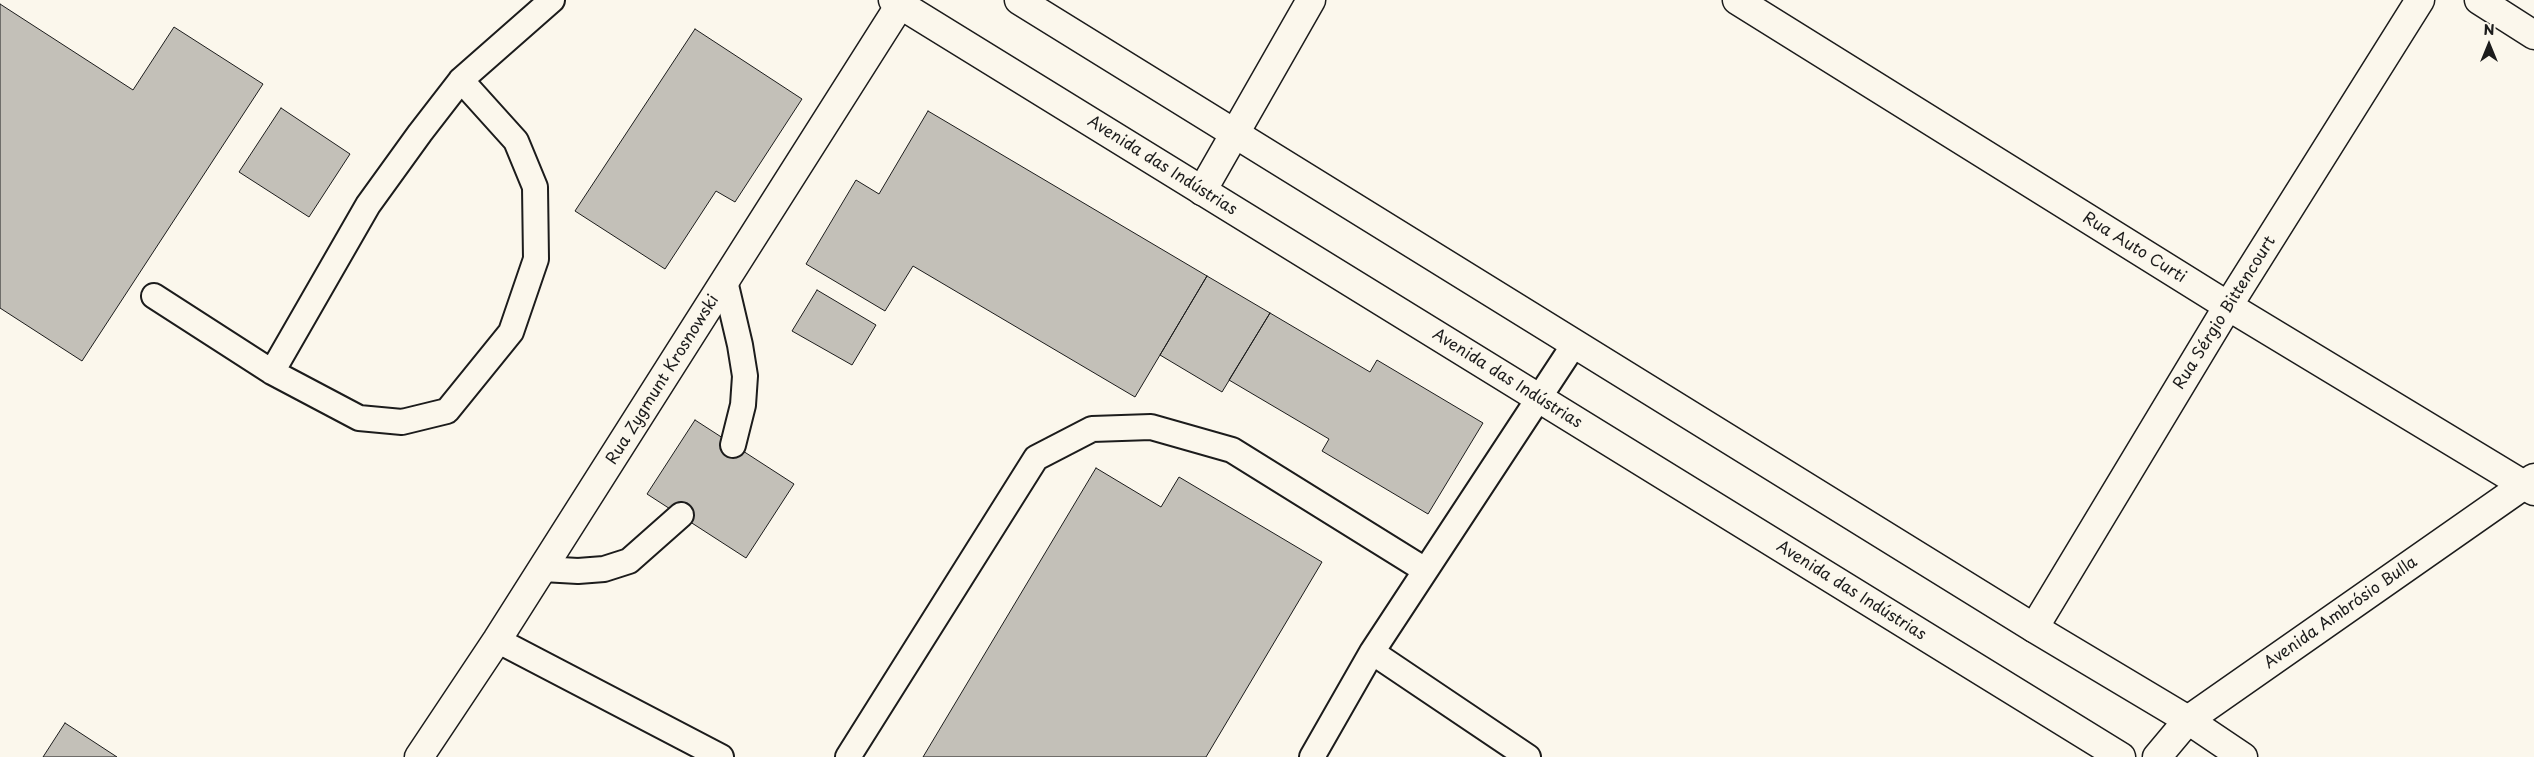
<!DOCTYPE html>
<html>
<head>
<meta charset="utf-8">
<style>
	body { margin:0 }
	#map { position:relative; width:2534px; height:757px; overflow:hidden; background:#fbf7ec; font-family:"Playpen Sans",sans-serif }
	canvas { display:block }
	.north { position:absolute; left:2464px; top:20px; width:50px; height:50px; -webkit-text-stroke:4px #fbf7ec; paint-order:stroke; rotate:0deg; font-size:14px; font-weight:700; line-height:20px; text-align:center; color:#1c1c1c }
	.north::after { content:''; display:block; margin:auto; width:18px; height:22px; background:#1c1c1c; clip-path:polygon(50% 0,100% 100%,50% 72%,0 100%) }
</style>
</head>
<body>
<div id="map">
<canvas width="2534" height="757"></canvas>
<div class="north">N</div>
</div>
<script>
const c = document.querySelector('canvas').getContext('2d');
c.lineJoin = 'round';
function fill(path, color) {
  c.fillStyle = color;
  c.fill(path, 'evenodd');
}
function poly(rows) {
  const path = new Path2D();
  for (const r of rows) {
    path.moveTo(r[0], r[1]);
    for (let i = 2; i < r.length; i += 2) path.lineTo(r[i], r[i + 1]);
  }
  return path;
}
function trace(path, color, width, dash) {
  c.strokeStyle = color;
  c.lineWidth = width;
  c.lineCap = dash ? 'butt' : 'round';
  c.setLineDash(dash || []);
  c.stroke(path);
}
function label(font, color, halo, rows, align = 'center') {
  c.font = font + ' "Playpen Sans",sans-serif';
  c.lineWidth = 5;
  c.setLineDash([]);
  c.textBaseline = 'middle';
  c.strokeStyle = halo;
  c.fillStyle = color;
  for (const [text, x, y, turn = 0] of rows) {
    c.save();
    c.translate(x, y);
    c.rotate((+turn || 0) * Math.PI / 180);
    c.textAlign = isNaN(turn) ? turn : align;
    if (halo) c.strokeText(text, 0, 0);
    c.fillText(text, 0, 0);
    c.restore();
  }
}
const building = poly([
	[0,4,133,90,174,27,263,84,82,361,0,308,0,4],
	[695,29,802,99,735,202,716,191,665,269,575,211,695,29],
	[281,108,350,154,309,217,239,172,281,108],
	[928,111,1207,276,1135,397,913,266,885,311,806,264,856,180,879,194,928,111],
	[1207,276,1270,313,1222,392,1160,355,1207,276],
	[817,290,876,325,852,365,792,331,817,290],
	[1270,313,1370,372,1377,360,1483,423,1428,514,1322,451,1329,439,1229,380,1270,313],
	[695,420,794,484,746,558,647,494,695,420],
	[1096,468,1161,507,1179,477,1322,562,1206,757,923,757,1096,468],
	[65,723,117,757,43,757,65,723]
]);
fill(building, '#c3c0b8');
trace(building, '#1c1c1c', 1);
const service = poly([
	[725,281,740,345,745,376,743,405,733,445],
	[154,296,272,372,359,418,402,422,447,411,511,332,536,259,535,187,516,141,461,80],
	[272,372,368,205,420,133,461,80,552,0],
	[543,569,578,571,604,569,629,561,681,515],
	[497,640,721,757],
	[1372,652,1528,757],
	[848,757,1036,458,1092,429,1151,427,1232,450,1425,570],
	[1312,757,1372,652,1575,343]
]);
const minor = poly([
	[1737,0,2228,306,2534,491],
	[2479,0,2534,35],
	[1202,191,1311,0],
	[2034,628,2228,306,2420,0],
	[419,757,497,640,903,0]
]);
const tertiary = poly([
	[2157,757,2188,720,2534,478]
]);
const secondary = poly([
	[893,0,2121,757],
	[1019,0,2034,628,2188,720,2243,757]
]);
trace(service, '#1c1c1c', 28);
trace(minor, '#1c1c1c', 31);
trace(tertiary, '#1c1c1c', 31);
trace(secondary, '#1c1c1c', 31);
trace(service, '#fbf7ec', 24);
trace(minor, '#fbf7ec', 28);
trace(tertiary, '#fbf7ec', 28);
trace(secondary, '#fbf7ec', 28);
label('16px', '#1c1c1c', '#fbf7ec', [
	["Avenida das Indústrias",1162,166,32],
	["Rua Auto Curti",2134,248,32],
	["Rua Sérgio Bittencourt",2225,313,-58],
	["Avenida das Indústrias",1507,379,32],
	["Rua Zygmunt Krosnowski",663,380,-58],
	["Avenida das Indústrias",1851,591,32],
	["Avenida Ambrósio Bulla",2341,613,-35]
]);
</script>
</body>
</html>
